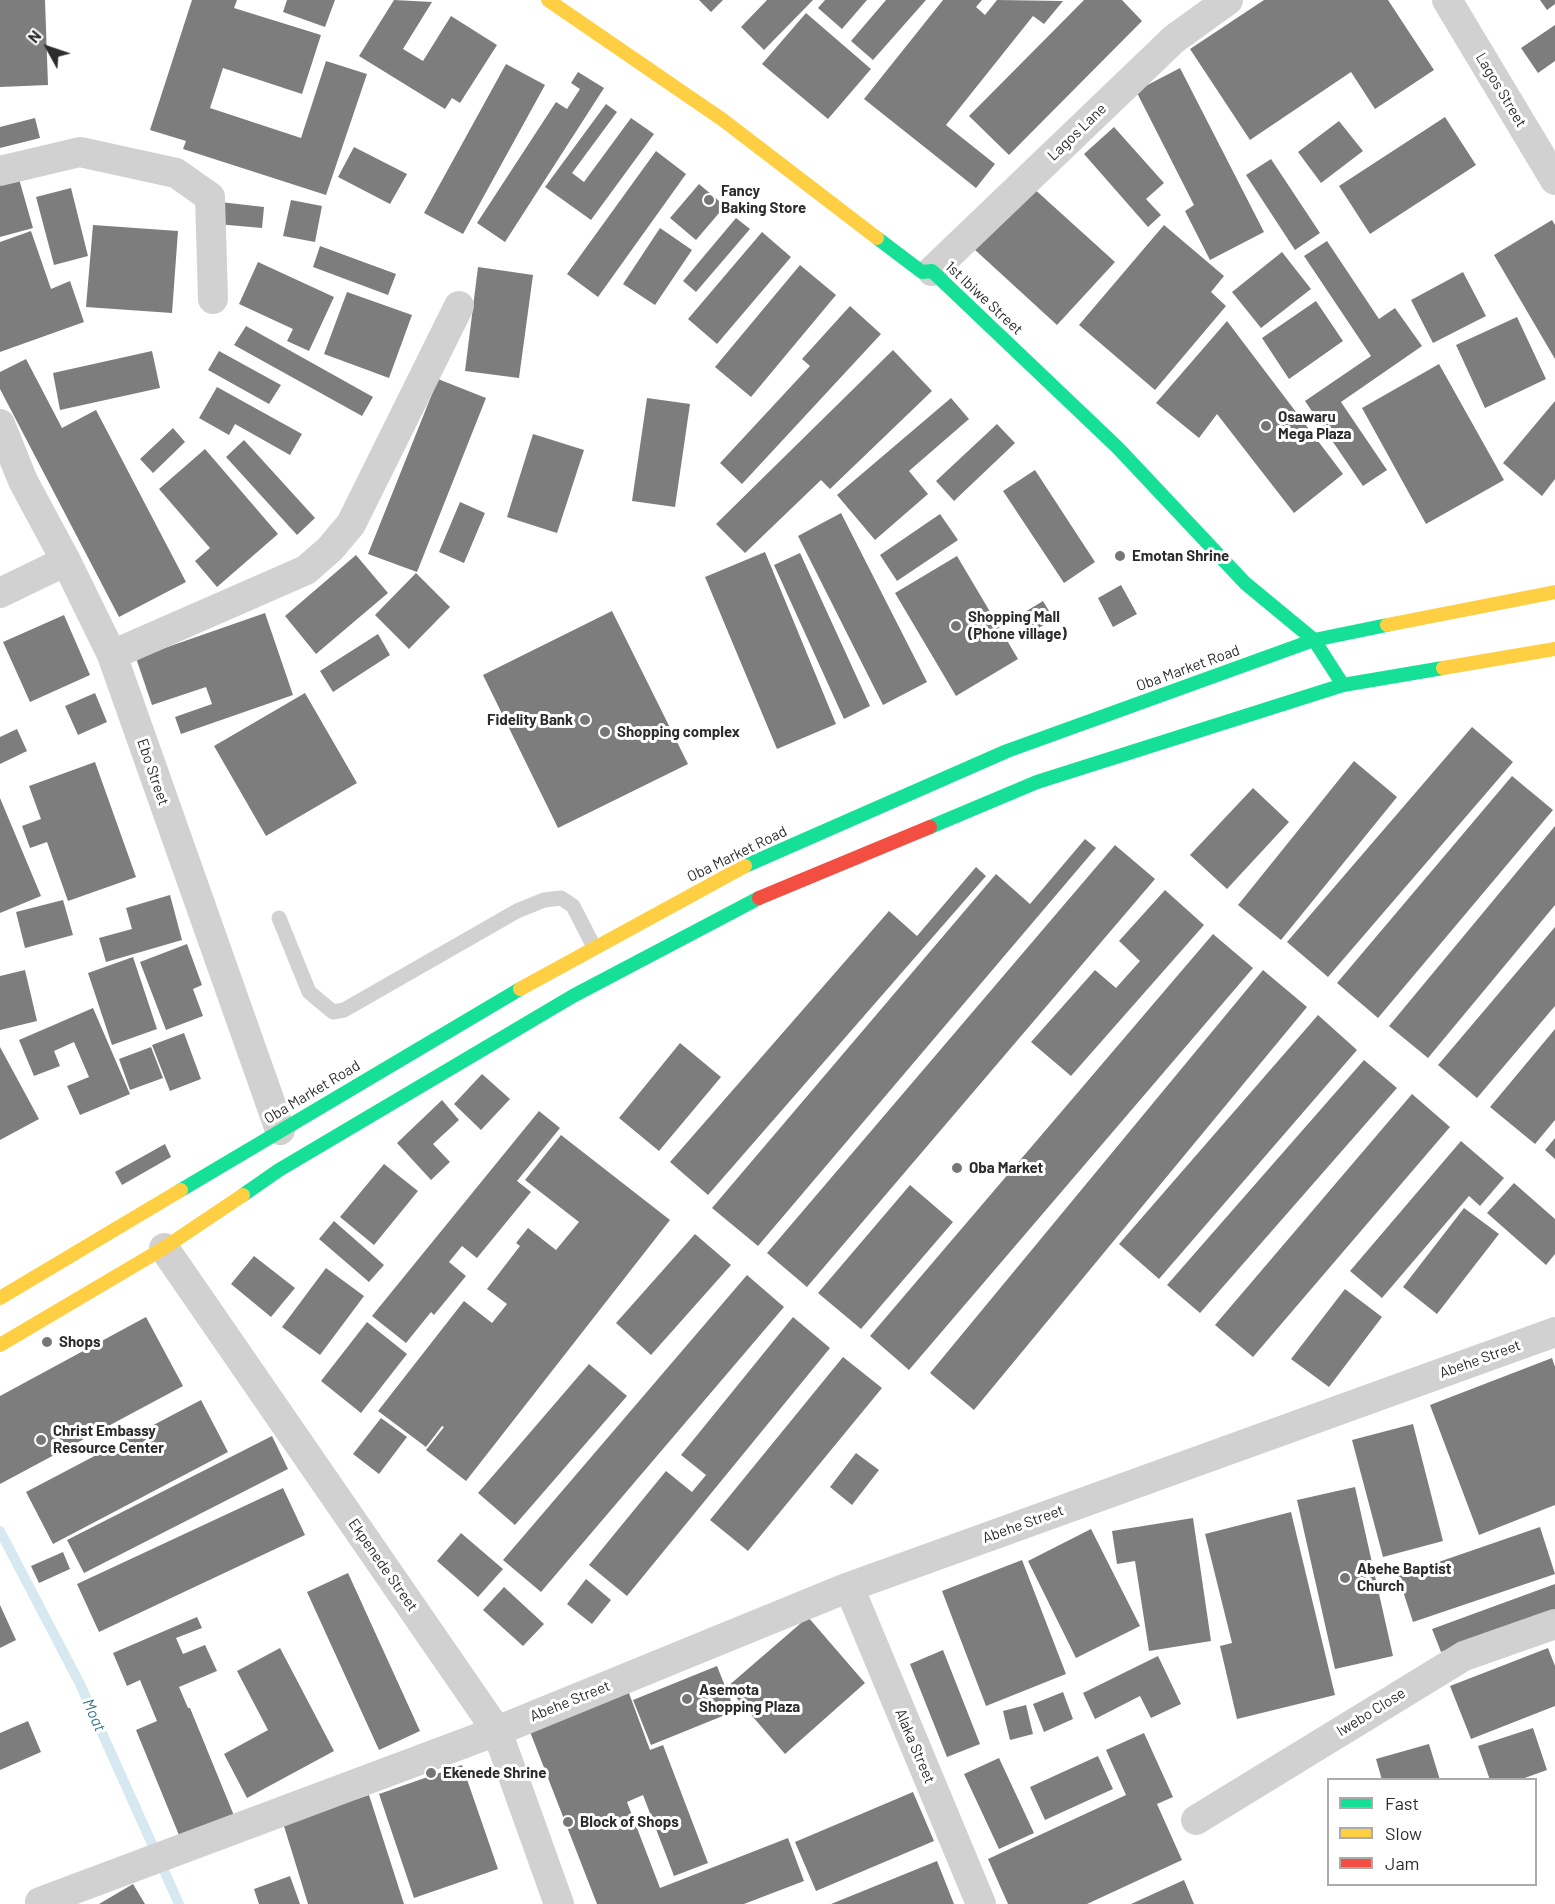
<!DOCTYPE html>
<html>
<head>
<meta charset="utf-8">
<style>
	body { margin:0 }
	#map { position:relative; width:1555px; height:1904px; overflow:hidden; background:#fff; font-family:Barlow,sans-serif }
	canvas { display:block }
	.legend { position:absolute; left:1327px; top:1778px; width:210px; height:108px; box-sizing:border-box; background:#fff; border:2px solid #ababab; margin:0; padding:8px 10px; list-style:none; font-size:18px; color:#2c2c2c }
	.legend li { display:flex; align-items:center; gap:12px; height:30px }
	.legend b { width:30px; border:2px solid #ababab }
	.north { position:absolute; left:18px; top:18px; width:60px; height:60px; -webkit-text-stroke:4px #fff; paint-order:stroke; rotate:310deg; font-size:16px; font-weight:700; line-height:24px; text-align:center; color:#2c2c2c }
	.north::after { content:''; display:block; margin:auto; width:21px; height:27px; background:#2c2c2c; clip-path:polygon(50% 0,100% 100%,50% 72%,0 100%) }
</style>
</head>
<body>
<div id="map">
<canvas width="1555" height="1904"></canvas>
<ul class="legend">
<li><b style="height:8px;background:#16e098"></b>Fast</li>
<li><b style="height:8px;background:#ffcf43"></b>Slow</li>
<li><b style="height:8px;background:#f24e42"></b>Jam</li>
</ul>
<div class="north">N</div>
</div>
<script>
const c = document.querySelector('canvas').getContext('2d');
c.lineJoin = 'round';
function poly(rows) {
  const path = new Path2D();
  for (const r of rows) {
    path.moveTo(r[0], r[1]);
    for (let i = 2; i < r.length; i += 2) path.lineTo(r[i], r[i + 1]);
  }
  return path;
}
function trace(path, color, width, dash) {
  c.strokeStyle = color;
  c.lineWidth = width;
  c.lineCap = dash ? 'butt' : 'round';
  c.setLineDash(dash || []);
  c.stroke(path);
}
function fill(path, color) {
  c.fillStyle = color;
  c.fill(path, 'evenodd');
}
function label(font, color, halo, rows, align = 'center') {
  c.font = font + ' Barlow,sans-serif';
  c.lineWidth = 6;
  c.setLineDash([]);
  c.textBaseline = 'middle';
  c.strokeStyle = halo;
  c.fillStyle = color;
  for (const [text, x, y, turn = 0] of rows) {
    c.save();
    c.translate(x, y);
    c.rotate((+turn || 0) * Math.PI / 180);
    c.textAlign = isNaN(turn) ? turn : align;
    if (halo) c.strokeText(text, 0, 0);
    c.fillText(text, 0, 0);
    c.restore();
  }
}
trace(poly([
	[0,1531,80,1684,179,1904]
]), '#d6e9f0', 10);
fill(poly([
	[0,0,45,0,48,85,0,87],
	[192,0,237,0,234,8,321,35,302,94,223,68,210,108,301,138,326,61,367,74,326,195,183,149,186,141,150,130],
	[287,0,335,0,325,27,283,12],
	[394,0,432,2,403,49,423,61,451,16,497,45,460,103,452,98,445,109,359,56],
	[699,0,723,0,711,12],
	[767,0,813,0,764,50,741,27],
	[825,0,867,0,842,29,818,8],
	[886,0,926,0,873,60,851,41],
	[943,0,982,0,976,7,985,15,997,0,1063,1,1044,24,1033,16,946,125,995,164,976,188,864,99],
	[1084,0,1122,0,1142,21,1009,155,969,116],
	[1264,0,1388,0,1434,70,1375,109,1351,72,1250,140,1190,49],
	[1540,0,1555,0,1555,4,1547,10],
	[806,13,871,69,828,119,762,64],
	[1555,25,1555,61,1538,73,1521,48],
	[506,64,545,85,463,234,424,213],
	[1180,68,1264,232,1210,260,1185,211,1194,205,1136,91],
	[578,72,604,88,505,242,477,223,556,102,567,109,580,89,571,83],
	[606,104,617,112,572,173,584,182,631,118,654,134,591,220,545,187],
	[1445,117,1476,165,1370,234,1339,186],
	[35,118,40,138,0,148,0,127],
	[1339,121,1363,151,1321,183,1298,152],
	[1114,127,1164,183,1146,199,1161,215,1148,227,1084,154],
	[354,147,407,174,390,204,338,177],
	[656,151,686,174,598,297,567,274],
	[1271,159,1320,233,1295,250,1246,175],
	[19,179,33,228,0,237,0,185],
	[699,184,725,206,696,240,670,218],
	[1031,186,1115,262,1057,325,974,249],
	[71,188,88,256,54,265,36,197],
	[291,200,322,206,315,242,283,236],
	[220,202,264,207,262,228,217,224],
	[736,218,750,229,696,292,683,281],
	[1552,220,1555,225,1555,359,1494,255],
	[93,225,178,231,172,313,86,307],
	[1164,225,1224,276,1211,292,1226,306,1155,390,1079,325],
	[660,228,692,250,655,305,623,284],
	[31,231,51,289,70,281,84,322,0,352,0,242],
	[762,232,791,257,717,344,688,319],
	[1327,241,1379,319,1395,308,1422,346,1341,402,1387,470,1363,486,1305,401,1371,356,1304,256],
	[320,246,396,274,388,295,313,267],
	[1282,252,1311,289,1261,328,1232,292],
	[258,262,334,297,309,351,287,341,293,329,239,304],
	[800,265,836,295,751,397,715,367],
	[478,267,533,275,519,378,465,371],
	[1463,272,1486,316,1433,343,1411,300],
	[347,292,412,315,389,378,324,354],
	[1316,301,1343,341,1289,379,1262,338],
	[850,306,881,334,742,484,720,463,810,366,802,359],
	[1517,317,1546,379,1485,408,1456,345],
	[1227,321,1343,474,1294,513,1217,414,1199,438,1156,403],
	[246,326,373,397,362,416,234,345],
	[893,350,932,391,830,489,821,480,745,553,716,524],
	[152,351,160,388,60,410,53,373],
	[219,351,281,385,269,404,208,370],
	[26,359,62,428,96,410,186,582,119,617,0,389,0,372],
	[1439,364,1504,480,1426,524,1362,408],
	[438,379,486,398,417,572,368,554],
	[217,387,302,434,290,455,235,424,229,435,199,418],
	[647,398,690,404,675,507,632,501],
	[951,398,969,419,909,471,928,494,875,540,837,495],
	[1555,401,1555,479,1542,496,1503,463],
	[997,424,1015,443,954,501,936,481],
	[173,428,185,442,153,473,140,459],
	[533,434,584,450,557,533,507,517],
	[244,440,315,518,297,535,226,457],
	[205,449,278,534,217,587,195,561,210,548,159,489],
	[1035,470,1095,562,1064,583,1003,491],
	[460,502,485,513,464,563,439,552],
	[841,513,927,682,883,705,798,536],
	[940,514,958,540,897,581,880,555],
	[765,552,836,724,777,749,705,577],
	[800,553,870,706,844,719,774,565],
	[356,555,388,593,316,654,285,616],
	[957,556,1018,659,956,696,895,593],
	[416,573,450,607,409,649,375,615],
	[1121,585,1137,614,1113,627,1098,598],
	[1043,601,1054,619,1030,633,1020,615],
	[612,611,688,764,558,828,483,675],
	[265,613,293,695,181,734,175,717,212,704,206,687,152,705,136,658],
	[64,615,90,675,30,702,3,642],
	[378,634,390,655,333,692,320,671],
	[95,693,107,722,78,735,65,706],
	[305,693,357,783,266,836,214,746],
	[1472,727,1513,762,1328,977,1287,942],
	[17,729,27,751,0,764,0,737],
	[1354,761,1397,797,1281,940,1238,905],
	[95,762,136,877,68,901,47,842,30,848,22,826,41,819,29,786],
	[1512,776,1553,810,1378,1018,1337,983],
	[1253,788,1289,822,1227,889,1190,855],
	[0,798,41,896,0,913],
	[1555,826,1555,905,1428,1058,1389,1026],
	[1085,839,1096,848,758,1246,712,1208,996,874,1030,904],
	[1115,845,1155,879,807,1287,767,1253],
	[976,867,986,876,708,1195,670,1162,889,911,917,936],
	[1165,890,1204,925,1071,1076,1031,1042,1095,970,1116,988,1140,961,1119,941],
	[170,895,182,940,106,962,99,938,132,929,126,908],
	[63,900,73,935,25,948,16,912],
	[1555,927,1555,1006,1477,1098,1438,1065],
	[1213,934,1253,968,909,1370,870,1336],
	[187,944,202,985,193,989,203,1016,166,1030,140,962],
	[133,957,157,1029,112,1045,88,973],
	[25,970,37,1021,0,1030,0,976],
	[1263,970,1307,1007,974,1410,930,1373],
	[93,1008,130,1094,80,1115,67,1086,89,1077,74,1042,54,1051,60,1066,34,1076,19,1040],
	[1318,1015,1357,1050,1159,1279,1119,1244],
	[1555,1029,1555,1120,1535,1144,1490,1107],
	[184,1033,201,1079,170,1091,152,1045],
	[680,1043,721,1077,659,1151,619,1118],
	[0,1047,39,1119,0,1140],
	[151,1047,163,1078,130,1090,119,1059],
	[1364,1060,1397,1088,1200,1313,1167,1285],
	[482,1074,510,1099,481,1130,454,1104],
	[1412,1094,1450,1127,1253,1357,1215,1325],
	[442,1100,459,1120,433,1144,450,1162,431,1180,397,1143],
	[539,1111,560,1128,517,1181,531,1192,477,1258,462,1246,449,1262,466,1276,434,1315,431,1312,406,1343,372,1316],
	[561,1135,670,1220,466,1481,426,1450,444,1427,442,1426,426,1447,378,1411,464,1301,492,1323,507,1304,487,1289,520,1246,516,1243,528,1228,556,1250,579,1222,525,1180],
	[1555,1138,1555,1159,1545,1150],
	[1461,1141,1504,1178,1480,1206,1469,1196,1382,1298,1350,1271],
	[165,1144,171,1157,122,1185,115,1172],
	[384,1164,418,1191,374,1245,340,1217],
	[1514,1183,1555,1219,1555,1254,1546,1265,1487,1213],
	[910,1185,953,1222,861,1329,818,1293],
	[1464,1208,1499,1234,1437,1314,1403,1287],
	[334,1221,384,1265,369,1282,319,1239],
	[695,1234,731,1265,651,1355,616,1323],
	[254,1256,295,1288,271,1317,231,1284],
	[326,1268,364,1296,320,1355,282,1327],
	[747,1275,784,1307,541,1592,503,1560],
	[1345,1289,1382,1317,1329,1387,1291,1359],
	[146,1317,183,1386,0,1484,0,1396],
	[793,1317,830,1348,627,1596,589,1565,666,1471,692,1492,706,1475,681,1455],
	[367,1322,407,1354,361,1413,321,1381],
	[843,1357,882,1388,748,1551,710,1520],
	[1552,1358,1555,1367,1555,1505,1479,1535,1430,1405],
	[589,1364,627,1396,515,1525,478,1493],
	[201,1400,228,1452,53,1544,26,1492],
	[381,1418,407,1437,379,1474,353,1454],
	[1413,1424,1443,1541,1383,1557,1352,1440],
	[272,1436,288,1469,84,1573,67,1540],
	[856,1453,879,1470,852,1505,830,1487],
	[1355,1487,1393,1656,1335,1669,1297,1500],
	[283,1488,305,1535,99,1632,77,1584],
	[1291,1512,1335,1695,1237,1719,1220,1646,1232,1643,1205,1534],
	[1193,1518,1211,1641,1149,1651,1135,1561,1117,1564,1112,1531],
	[1540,1527,1555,1574,1413,1622,1398,1576],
	[1091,1529,1140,1626,1076,1658,1028,1561],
	[461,1533,503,1569,478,1597,437,1561],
	[63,1552,70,1569,39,1583,31,1566],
	[1022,1560,1066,1674,986,1706,942,1591],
	[348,1573,420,1731,379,1750,307,1592],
	[586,1579,611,1600,592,1624,567,1604],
	[1555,1584,1555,1610,1441,1652,1432,1629],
	[504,1587,544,1624,523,1646,483,1610],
	[0,1605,16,1640,0,1648],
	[197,1617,202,1628,176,1638,183,1654,205,1645,217,1671,179,1687,188,1708,190,1708,235,1818,181,1840,136,1730,157,1721,140,1680,127,1686,113,1653],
	[808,1617,865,1683,785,1754,727,1687],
	[280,1648,334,1751,247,1798,224,1754,268,1730,237,1671],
	[1548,1648,1555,1666,1555,1706,1471,1739,1450,1686],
	[943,1650,980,1744,947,1757,910,1664],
	[1158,1656,1181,1704,1151,1718,1140,1696,1095,1719,1083,1693],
	[717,1666,735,1711,651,1745,633,1700],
	[626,1685,650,1750,663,1745,708,1863,674,1876,643,1795,627,1802,660,1888,788,1838,804,1881,744,1904,597,1904,527,1724],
	[1063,1692,1073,1719,1044,1732,1033,1704],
	[1026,1705,1033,1734,1010,1740,1003,1711],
	[28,1721,41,1752,0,1770,0,1733],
	[1533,1728,1547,1770,1519,1780,1490,1780,1478,1746],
	[1144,1733,1173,1797,1157,1804,1182,1860,1087,1904,1008,1904,988,1859,1126,1795,1106,1750],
	[1429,1744,1440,1780,1382,1780,1376,1759],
	[1098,1756,1113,1789,1045,1820,1030,1787],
	[999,1758,1034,1833,999,1849,964,1774],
	[462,1765,498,1869,414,1898,379,1794],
	[913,1792,934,1841,816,1891,795,1842],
	[369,1795,404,1904,308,1904,283,1823],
	[937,1861,954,1904,831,1904],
	[290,1876,300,1904,259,1904,254,1889],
	[1184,1880,1194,1904,1131,1904],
	[133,1884,145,1904,99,1904]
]), '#7d7d7d');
trace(poly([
	[279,918,309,992,333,1012,344,1010,517,911,544,900,561,898,573,906,594,947]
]), '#d1d1d1', 15);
trace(poly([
	[1447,0,1555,180],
	[0,171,80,152,176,173,210,197,213,299],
	[932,271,1174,39,1228,0],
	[0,424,23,481,66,561,112,655,280,1130],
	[0,593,66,561],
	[112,655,306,570,330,549,351,524,459,306],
	[164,1248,497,1731,559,1904],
	[849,1587,981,1904],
	[1196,1820,1464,1656,1555,1624],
	[40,1902,497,1731,849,1587,1555,1332]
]), '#d1d1d1', 30);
trace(poly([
	[877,238,922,272,932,271,1118,448,1245,583,1314,640,1343,685],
	[930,827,1037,782,1343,685,1443,668],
	[745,866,1007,751,1314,640,1387,625],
	[181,1190,520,989],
	[243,1195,279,1170,573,996,759,898]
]), '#16e098', 14);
trace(poly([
	[548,0,723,120,877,238],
	[1387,625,1555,592],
	[1443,668,1555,649],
	[520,989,745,866],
	[0,1298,181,1190],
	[0,1345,164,1248,243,1195]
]), '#ffcf43', 14);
trace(poly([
	[759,898,930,827]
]), '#f24e42', 14);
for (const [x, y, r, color] of [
	[709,200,6,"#767676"],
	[1266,426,6,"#767676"],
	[1120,556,6,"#767676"],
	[956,626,6,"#767676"],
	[585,720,6,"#767676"],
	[605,732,6,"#767676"],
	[957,1168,6,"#767676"],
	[47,1342,6,"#767676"],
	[41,1440,6,"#767676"],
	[1345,1578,6,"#767676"],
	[687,1699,6,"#767676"],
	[431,1773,6,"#767676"],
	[568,1822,6,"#767676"]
]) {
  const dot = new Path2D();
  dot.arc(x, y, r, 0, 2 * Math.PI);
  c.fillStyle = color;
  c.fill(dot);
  trace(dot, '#fff', 2);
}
label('15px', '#2c2c2c', '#fff', [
	["Lagos Street",1501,90,59],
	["Lagos Lane",1077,132,-44],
	["1st Ibiwe Street",984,298,43],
	["Oba Market Road",1188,668,-20],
	["Ebo Street",153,772,71],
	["Oba Market Road",737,854,-26],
	["Oba Market Road",312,1092,-31],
	["Abehe Street",1480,1359,-20],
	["Abehe Street",1023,1524,-20],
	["Ekpenede Street",383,1565,55],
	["Abehe Street",570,1701,-22],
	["Iwebo Close",1371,1712,-32],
	["Alaka Street",915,1746,67]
]);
label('bold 15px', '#2c2c2c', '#fff', [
	["Fancy",721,191],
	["Baking Store",721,208],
	["Osawaru",1278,417],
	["Mega Plaza",1278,434],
	["Emotan Shrine",1132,556],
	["Shopping Mall",968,617],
	["(Phone village)",968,634],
	["Fidelity Bank",573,720,"right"],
	["Shopping complex",617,732],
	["Oba Market",969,1168],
	["Shops",59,1342],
	["Christ Embassy",53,1431],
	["Resource Center",53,1448],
	["Abehe Baptist",1357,1569],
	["Church",1357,1586],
	["Asemota",699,1690],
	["Shopping Plaza",699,1707],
	["Ekenede Shrine",443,1773],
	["Block of Shops",580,1822]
], 'left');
label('italic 16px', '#3b778d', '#fff', [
	["Moat",94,1715,66]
]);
</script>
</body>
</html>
